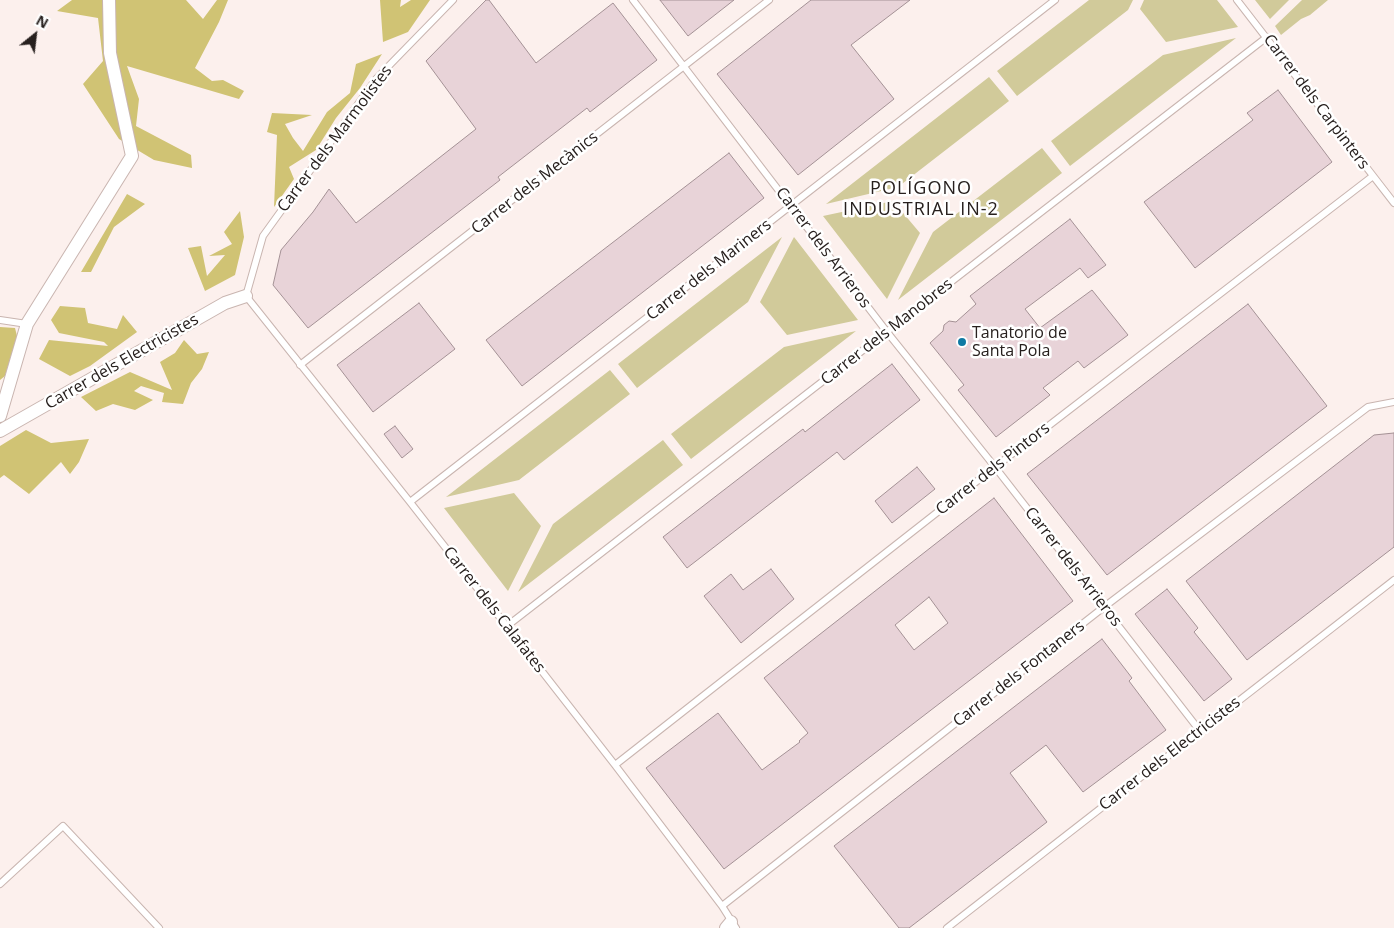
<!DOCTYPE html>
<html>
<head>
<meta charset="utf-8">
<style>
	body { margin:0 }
	#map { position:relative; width:1394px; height:928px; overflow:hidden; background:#fcf0ed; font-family:"Open Sans",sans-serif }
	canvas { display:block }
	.north { position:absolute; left:10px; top:10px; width:50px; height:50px; -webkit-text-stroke:4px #fff; paint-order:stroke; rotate:29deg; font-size:14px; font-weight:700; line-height:20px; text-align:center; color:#27201e }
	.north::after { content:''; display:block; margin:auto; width:18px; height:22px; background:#27201e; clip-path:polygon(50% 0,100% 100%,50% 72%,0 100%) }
</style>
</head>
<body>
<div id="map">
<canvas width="1394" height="928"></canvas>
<div class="north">N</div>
</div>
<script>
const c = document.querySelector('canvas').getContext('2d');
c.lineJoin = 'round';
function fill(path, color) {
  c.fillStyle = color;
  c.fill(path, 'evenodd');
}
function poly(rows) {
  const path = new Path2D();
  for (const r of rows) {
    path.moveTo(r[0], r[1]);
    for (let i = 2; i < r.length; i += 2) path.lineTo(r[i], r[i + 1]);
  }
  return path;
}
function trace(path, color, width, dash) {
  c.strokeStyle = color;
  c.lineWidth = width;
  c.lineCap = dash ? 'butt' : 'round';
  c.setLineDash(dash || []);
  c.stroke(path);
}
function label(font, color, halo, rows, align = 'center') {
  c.font = font + ' "Open Sans",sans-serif';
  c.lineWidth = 5;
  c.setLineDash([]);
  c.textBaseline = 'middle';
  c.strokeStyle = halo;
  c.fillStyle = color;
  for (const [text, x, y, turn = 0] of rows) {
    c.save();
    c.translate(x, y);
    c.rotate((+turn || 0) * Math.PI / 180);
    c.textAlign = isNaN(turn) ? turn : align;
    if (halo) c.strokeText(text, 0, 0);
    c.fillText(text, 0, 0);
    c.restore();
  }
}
fill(poly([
	[1089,0,1133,0,1128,10,1017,96,997,71],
	[1144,0,1217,0,1238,27,1166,42,1140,9],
	[1255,0,1289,0,1270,19],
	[1302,0,1328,0,1310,15,1301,19,1281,35,1275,26],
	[1236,38,1070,166,1051,141,1163,55],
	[989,77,1009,101,898,187,826,204],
	[1042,148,1062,173,898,300,933,232],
	[893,201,920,233,887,299,823,216],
	[782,237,748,302,637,388,618,364],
	[794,237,858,320,787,335,760,302],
	[856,331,691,459,671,434,784,347],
	[610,370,630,394,519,480,446,497],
	[663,440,683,465,518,592,553,524],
	[514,493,541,526,508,591,444,508]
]), '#d1ca9a');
fill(poly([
	[72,0,186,0,203,19,217,0,228,0,219,22,195,68,212,81,223,80,244,91,239,99,127,66,139,99,136,126,191,155,192,168,154,160,119,139,83,84,103,61,98,18,57,11],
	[380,0,401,0,400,7,411,0,430,0,408,32,383,42],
	[382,54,360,88,336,118,316,150,289,167,294,179,274,207,277,135,267,132,272,113,312,115,285,124,293,138,303,151,327,112,350,93,356,64],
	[127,194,145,204,114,227,91,272,81,272],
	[240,211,244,237,235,275,205,291,188,248,201,246,207,276,225,255,209,256,232,244,224,232],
	[60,306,85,308,88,323,117,329,123,315,137,332,90,366,70,376,39,359,49,340,108,346,104,342,59,333,51,320],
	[0,327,15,328,17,336,5,376,0,380],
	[184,340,197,354,209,352,202,369,191,383,183,404,162,402,164,393,141,386,134,391,153,400,135,410,113,404,96,411,81,397,130,372,172,390,160,362,175,353],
	[26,430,51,443,89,439,79,462,70,474,61,462,29,494,4,475,0,478,0,446]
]), '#d0c374');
const building = poly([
	[486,0,489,0,536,63,613,3,657,60,590,112,587,108,498,177,500,180,308,328,273,285,281,250,313,212,329,189,356,223,476,129,426,61,486,0],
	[660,0,734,0,688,36,660,0],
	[811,0,910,0,851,45,894,99,798,175,717,74,811,0],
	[1278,90,1332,162,1195,268,1144,202,1253,120,1247,113,1278,90],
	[729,153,764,198,522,386,486,340,729,153],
	[1070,219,1106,265,1088,278,1080,268,1025,309,1040,328,1092,290,1128,335,1084,368,1078,361,1043,388,1050,395,996,437,958,390,964,385,930,343,943,331,944,325,949,321,956,322,976,304,970,296,1070,219],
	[419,303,455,349,373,412,337,365,419,303],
	[1248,304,1327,406,1107,575,1027,474,1248,304],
	[892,364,920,400,844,460,837,452,687,568,663,537,803,429,805,432,892,364],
	[395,426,413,449,402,458,384,434,395,426],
	[1394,433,1394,547,1247,660,1186,581,1374,435,1394,433],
	[917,467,935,489,892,523,875,501,917,467],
	[994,498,1073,601,724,869,646,768,718,713,762,770,800,742,799,741,808,733,764,678,994,498],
	[929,597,948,623,914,650,895,625,929,597],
	[771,569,794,599,741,643,704,596,731,574,743,590,771,569],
	[1167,589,1198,628,1194,632,1232,679,1204,701,1135,614,1167,589],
	[1102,639,1132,678,1129,681,1166,730,1083,792,1046,745,1010,773,1047,822,909,928,899,928,834,846,1102,639]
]);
fill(building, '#e8d3d8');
trace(building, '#a49195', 1);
const service = poly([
	[453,0,376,79,263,236,246,296,410,502,615,765,722,906,736,928],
	[633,0,887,332,995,467,1200,731],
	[1237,0,1394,203],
	[0,320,27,324],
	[300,365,769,0],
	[410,502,1055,0],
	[507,626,1267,37],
	[615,765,995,467,1373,176],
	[0,884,63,826,159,928],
	[722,906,1104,607,1368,407,1394,402],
	[947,928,1394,580]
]);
const minor = poly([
	[0,416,27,324,132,156,110,53,109,0],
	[0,431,225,303,246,296],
	[726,928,731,922]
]);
trace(service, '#c9b5b0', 8);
trace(minor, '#c9b5b0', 14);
trace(service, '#fff', 6);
trace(minor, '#fff', 12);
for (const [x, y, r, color] of [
	[962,342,5,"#0f79a3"]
]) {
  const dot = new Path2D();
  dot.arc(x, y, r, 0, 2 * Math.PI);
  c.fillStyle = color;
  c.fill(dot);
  trace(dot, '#fff', 2);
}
label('16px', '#27201e', '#fff', [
	["Carrer dels Carpinters",1316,102,53],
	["Carrer dels Marmolistes",335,139,-53],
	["Carrer dels Mecànics",535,183,-38],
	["Carrer dels Arrieros",823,248,53],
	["Carrer dels Mariners",709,270,-38],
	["Carrer dels Manobres",887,332,-38],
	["Carrer dels Electricistes",122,362,-30],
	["Carrer dels Pintors",993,469,-38],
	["Carrer dels Arrieros",1073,567,52],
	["Carrer dels Calafates",494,610,52],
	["Carrer dels Fontaners",1019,674,-38],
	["Carrer dels Electricistes",1170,754,-38]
]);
label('16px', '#27201e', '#fff', [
	["Tanatorio de",972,333],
	["Santa Pola",972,351]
], 'left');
c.letterSpacing = '1px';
label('18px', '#27201e', '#fff', [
	["POLÍGONO",921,189],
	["INDUSTRIAL IN-2",921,210]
]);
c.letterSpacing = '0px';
</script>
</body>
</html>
